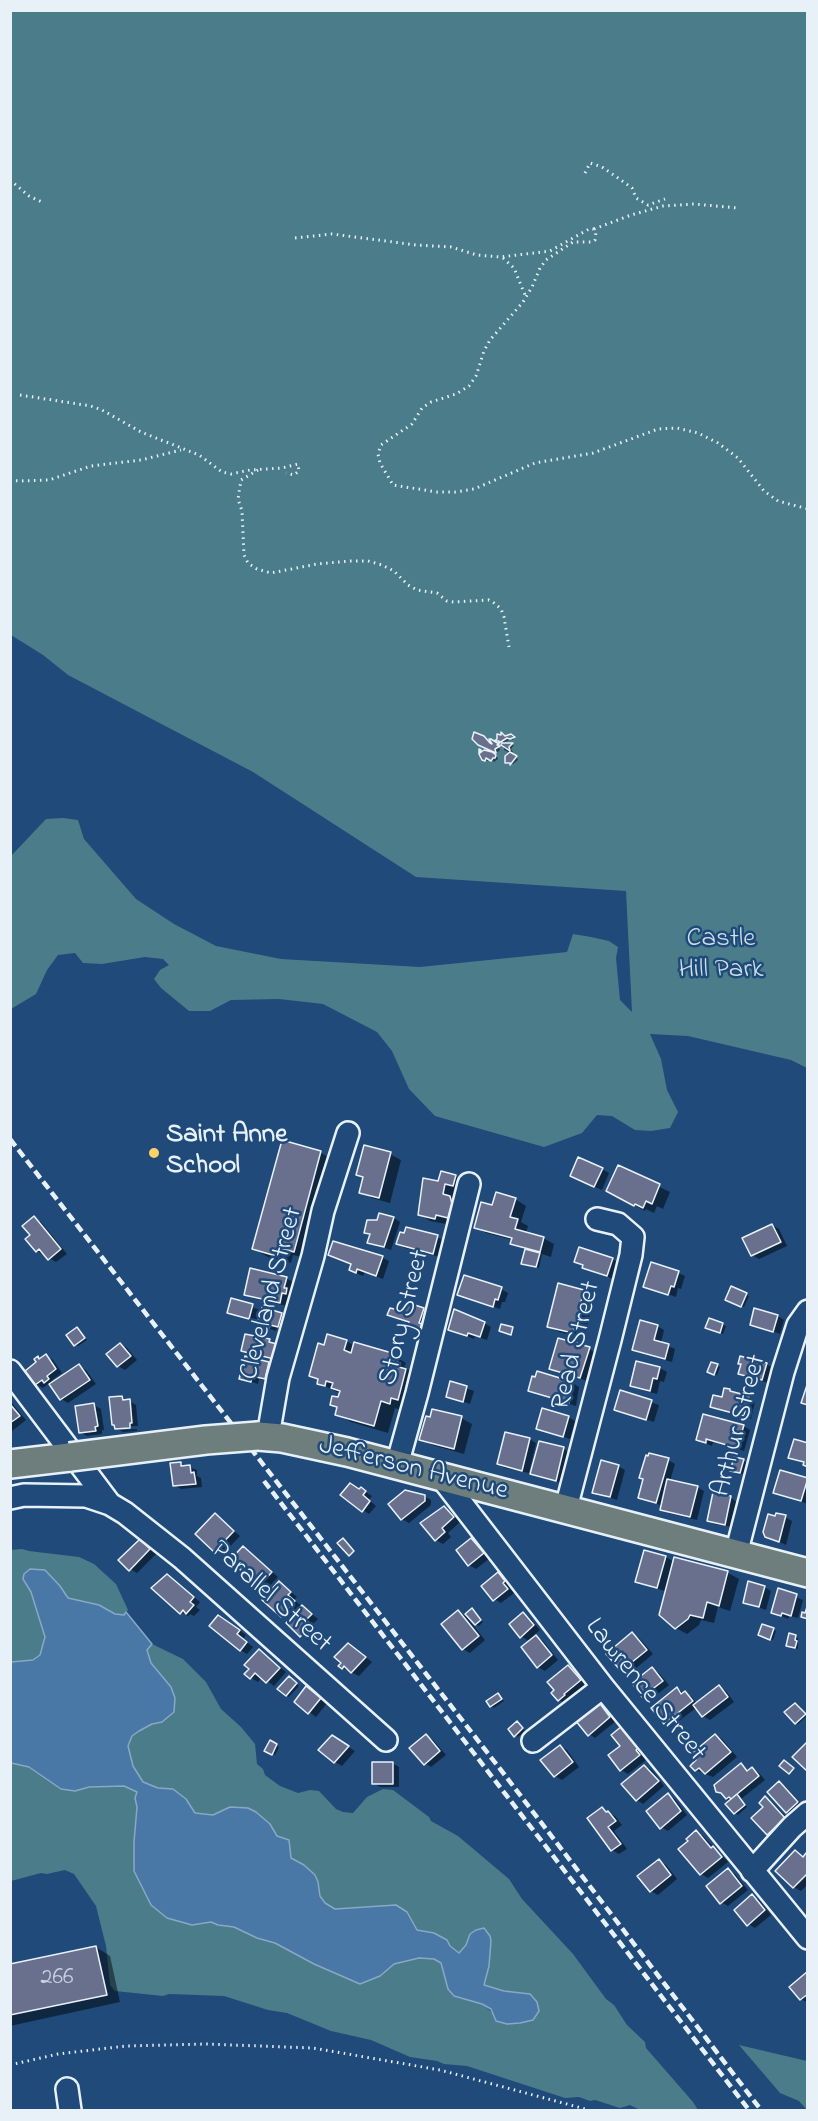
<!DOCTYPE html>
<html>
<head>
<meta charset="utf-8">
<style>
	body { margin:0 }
	#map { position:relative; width:818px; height:2121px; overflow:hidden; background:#1f4a7a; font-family:"Indie Flower",sans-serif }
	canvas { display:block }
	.frame { position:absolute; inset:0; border:12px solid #e8f1f8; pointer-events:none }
</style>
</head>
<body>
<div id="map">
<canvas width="818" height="2121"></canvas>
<div class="frame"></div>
</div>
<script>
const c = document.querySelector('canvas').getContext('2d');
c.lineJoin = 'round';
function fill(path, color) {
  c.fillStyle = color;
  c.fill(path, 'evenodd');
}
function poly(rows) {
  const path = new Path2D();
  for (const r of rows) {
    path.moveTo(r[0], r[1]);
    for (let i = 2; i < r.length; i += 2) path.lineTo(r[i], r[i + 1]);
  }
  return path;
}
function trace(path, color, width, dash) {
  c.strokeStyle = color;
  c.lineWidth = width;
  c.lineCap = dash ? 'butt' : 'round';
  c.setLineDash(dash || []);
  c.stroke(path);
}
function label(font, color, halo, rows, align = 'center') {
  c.font = font + ' "Indie Flower",sans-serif';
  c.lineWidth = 5;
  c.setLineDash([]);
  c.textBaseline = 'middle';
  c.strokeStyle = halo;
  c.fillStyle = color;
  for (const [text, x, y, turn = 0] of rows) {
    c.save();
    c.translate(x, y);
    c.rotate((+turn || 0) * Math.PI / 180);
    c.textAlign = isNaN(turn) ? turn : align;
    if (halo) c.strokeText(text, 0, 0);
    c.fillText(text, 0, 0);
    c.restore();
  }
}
fill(poly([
	[11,11,807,11,807,1068,791,1060,688,1036,650,1034,661,1059,667,1090,678,1112,670,1128,651,1131,635,1130,612,1116,597,1115,582,1133,544,1147,435,1116,409,1089,392,1051,377,1032,323,1004,279,999,231,1000,210,1011,189,1011,161,988,154,979,160,970,169,965,163,959,145,957,102,964,83,963,75,953,58,955,47,970,36,994,11,1009,11,856,46,819,63,818,78,820,84,839,136,899,174,924,216,946,281,959,420,967,567,952,573,934,591,937,609,941,618,947,616,958,620,1000,632,1012,626,891,416,877,253,772,68,675,43,655,11,635],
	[22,1549,29,1551,79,1557,94,1564,116,1584,128,1610,124,1615,115,1614,99,1605,68,1598,60,1586,23,1579,31,1592,45,1637,40,1655,33,1660,11,1662,10,1550],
	[152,1644,183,1659,206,1682,221,1709,241,1727,255,1744,257,1764,263,1769,265,1775,280,1786,298,1793,310,1790,319,1791,336,1809,343,1812,353,1813,367,1797,383,1789,393,1790,429,1817,431,1821,458,1836,509,1879,522,1899,573,1954,606,1999,614,2005,627,2025,645,2042,646,2048,693,2102,698,2110,640,2110,630,2105,620,2108,595,2100,590,2101,579,2097,565,2098,467,2066,444,2064,437,2061,410,2057,371,2040,331,2031,287,2013,268,2010,224,1996,169,1994,163,1996,115,1991,110,1985,106,1946,96,1906,74,1874,65,1870,47,1874,41,1873,11,1881,11,1763,29,1767,61,1789,75,1791,89,1787,124,1786,137,1792,135,1798,137,1807,134,1842,192,1925,211,1921,218,1925,234,1927,257,1938,275,1943,314,1964,360,1984,380,1976,394,1964,419,1958,434,1959,441,1963,448,1989,453,1996,482,2004,507,2024,520,2023,533,2020,538,2011,537,2002,530,1994,504,1991,484,1985,489,1966,470,1934,466,1945,459,1953,434,1933,417,1930,407,1912,396,1905,335,1909,325,1903,320,1896,318,1882,304,1865,291,1858,270,1824,230,1807,213,1815,195,1813,186,1799,173,1789,158,1788,143,1782,133,1766,128,1747,132,1736,139,1731,152,1724,162,1722,171,1687,151,1663,147,1650],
	[739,2045,807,2061,807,2110,799,2101,780,2093]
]), '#4a7d89');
const water = poly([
	[30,1569,45,1570,60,1586,68,1598,99,1605,115,1614,124,1615,126,1612,152,1644,147,1650,151,1663,171,1687,175,1698,174,1712,162,1722,152,1724,139,1731,132,1736,128,1746,133,1766,143,1782,158,1788,173,1789,186,1799,195,1813,213,1815,230,1807,248,1808,256,1812,270,1824,277,1836,289,1840,291,1858,304,1865,315,1875,318,1882,320,1896,325,1903,335,1909,396,1905,407,1912,417,1930,434,1933,447,1940,450,1946,459,1953,466,1945,470,1934,476,1930,484,1928,490,1936,491,1941,489,1966,484,1985,504,1991,530,1994,537,2002,539,2011,533,2020,520,2023,507,2024,496,2021,491,2009,482,2004,454,1996,448,1989,441,1963,434,1959,419,1958,394,1964,380,1976,360,1984,314,1964,275,1943,257,1938,234,1927,218,1925,211,1922,192,1925,167,1918,151,1905,134,1871,134,1842,137,1807,135,1798,137,1792,124,1786,89,1787,75,1791,61,1789,29,1767,11,1763,11,1662,33,1660,40,1655,45,1637,31,1592,23,1579,24,1574,30,1569]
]);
fill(water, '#4978a6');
trace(water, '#89a8c7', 1.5);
fill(poly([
	[513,735,515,736,513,740,511,739,503,743,497,741],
	[497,741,500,750,498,752,482,746,494,747,493,743],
	[504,744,514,745,511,749,513,752,510,753,504,750],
	[489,752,498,758,498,759,494,762,489,758,488,761,483,759],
	[512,755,518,759,517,761,513,764,505,763,506,757],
	[283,1142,321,1153,335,1161,309,1259,293,1255,291,1263,268,1257,254,1249],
	[390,1154,401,1160,390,1203,372,1198,361,1192,365,1178,357,1174],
	[618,1167,670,1192,663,1209,657,1206,654,1213,646,1209,645,1211,608,1191],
	[602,1169,609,1173,602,1190,578,1180],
	[455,1176,466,1182,464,1191,456,1189,453,1200,461,1204,459,1223,447,1220,446,1224,430,1221,420,1214,439,1183],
	[515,1199,526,1206,521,1222,528,1226,526,1233,543,1238,554,1244,551,1257,542,1254,539,1268,526,1265,526,1250,512,1243,513,1240,486,1233,476,1227,493,1207],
	[34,1218,41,1222,67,1254,56,1262,37,1251],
	[394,1218,400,1222,391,1250,369,1242,371,1235,366,1232],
	[772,1225,779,1229,787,1246,759,1259,752,1255],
	[437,1237,444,1241,440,1257,405,1248,398,1244],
	[334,1243,383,1258,389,1261,383,1279,365,1272,363,1276,358,1274,351,1270,353,1265,330,1255],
	[612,1259,619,1263,614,1279,590,1271,576,1262],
	[678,1273,685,1276,681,1289,678,1288,676,1297,645,1286],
	[286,1278,293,1282,291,1292,293,1294,292,1297,289,1296,287,1306,252,1298,245,1294],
	[732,1288,749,1296,744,1307,730,1301],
	[501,1289,508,1293,505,1302,502,1302,500,1309,459,1294],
	[583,1291,594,1297,584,1338,559,1332,548,1326],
	[232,1300,260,1310,256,1322,229,1312],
	[424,1309,430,1313,426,1335,409,1328,411,1323,389,1315],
	[282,1314,288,1318,285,1330,277,1328,276,1331,259,1325],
	[778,1316,784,1320,780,1334,752,1324],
	[710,1320,726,1326,723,1334,710,1329],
	[484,1323,491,1327,487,1340,475,1336,474,1339,449,1329],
	[657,1326,664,1330,661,1343,675,1349,672,1362,640,1353,633,1349],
	[77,1329,87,1340,78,1346,75,1345],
	[269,1341,284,1350,281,1362,249,1354,242,1350],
	[346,1341,355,1346,391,1354,406,1363,404,1367,414,1373,404,1411,395,1408,388,1433,351,1422,337,1414,338,1408,331,1405,339,1399,341,1394,319,1383,319,1380,311,1375,325,1347],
	[120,1344,127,1348,137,1360,125,1370,118,1366],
	[589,1349,596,1353,588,1381,557,1372,551,1368],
	[46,1356,53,1360,62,1373,52,1380,54,1382,79,1366,86,1370,96,1384,68,1403,61,1399,52,1386,48,1384,43,1388,36,1384,38,1358,40,1360],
	[268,1363,275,1367,272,1382,259,1379,258,1384,241,1378],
	[637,1363,660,1368,667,1372,664,1382,660,1381,657,1394,638,1389,631,1385],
	[766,1364,773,1368,769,1383,747,1377,740,1373],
	[717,1366,720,1367,717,1375,712,1373],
	[451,1383,474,1391,470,1404,447,1396],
	[572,1383,579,1387,576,1406,536,1394,530,1390],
	[730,1391,755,1402,751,1419,719,1410,712,1406,723,1399],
	[621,1392,659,1405,654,1422,616,1409],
	[122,1397,136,1405,138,1426,118,1427,121,1430,137,1429,137,1431,123,1432,116,1428],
	[10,1401,26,1420,12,1431,10,1430],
	[94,1405,101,1409,104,1430,102,1430,102,1434,87,1436,80,1432],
	[568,1417,575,1421,570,1439,538,1428],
	[461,1418,472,1424,464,1454,432,1445,421,1439],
	[743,1426,750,1430,744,1451,713,1442,712,1446,698,1440],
	[529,1439,536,1443,529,1473,505,1468,498,1464],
	[564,1449,570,1453,562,1483,539,1477,532,1473],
	[668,1460,675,1464,670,1481,697,1487,704,1491,697,1520,668,1513,662,1509,662,1506,640,1497],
	[743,1461,746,1462,743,1474,735,1472],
	[180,1464,197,1470,197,1476,201,1478,202,1487,181,1489,174,1485],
	[618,1466,625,1470,617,1500,594,1492],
	[781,1472,808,1480,808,1504,775,1492],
	[361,1489,372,1496,369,1500,376,1506,369,1514,363,1510],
	[424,1496,431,1500,431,1505,409,1523,402,1519],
	[731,1498,737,1502,732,1527,715,1524,709,1520],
	[444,1508,451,1512,460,1522,448,1533,451,1537,443,1544,436,1540],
	[215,1515,240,1536,222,1555,197,1534],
	[785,1517,792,1521,786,1545,767,1536],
	[140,1540,156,1554,137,1573,130,1569],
	[472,1540,478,1544,490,1558,476,1569,469,1565,458,1551],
	[244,1547,278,1577,266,1590,259,1586],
	[645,1551,666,1557,674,1562,675,1558,728,1573,739,1579,730,1611,718,1607,714,1623,701,1620,699,1625,687,1634,676,1628,667,1592,637,1581],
	[499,1574,505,1578,511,1585,509,1587,514,1593,501,1603,494,1599],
	[168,1575,200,1602,196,1607,200,1610,194,1616,190,1614,188,1616,181,1612],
	[280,1583,297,1597,294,1600,318,1619,312,1625,317,1630,308,1640,301,1636,290,1620,282,1615],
	[764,1587,771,1591,766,1610,744,1602],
	[779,1590,803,1600,798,1618,789,1616,788,1619,772,1612],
	[472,1610,483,1622,479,1626,469,1620,485,1640,470,1653,463,1649,459,1612,472,1620],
	[523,1614,530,1618,540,1630,534,1635,543,1641,558,1660,545,1671,538,1667,530,1642,521,1636],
	[228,1622,246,1635,243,1639,253,1647,247,1654,240,1650],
	[773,1629,776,1631,773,1640,762,1636],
	[632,1634,639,1638,653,1654,629,1674,622,1670,608,1654],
	[795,1637,798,1638,798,1649,790,1647],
	[355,1649,372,1662,359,1676,343,1668,343,1663],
	[259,1651,286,1672,274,1686,262,1677,258,1682,251,1678],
	[569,1667,575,1671,587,1684,570,1698,571,1700,566,1704,559,1700,553,1693],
	[652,1669,659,1673,669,1685,650,1700,644,1696],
	[292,1680,299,1686,289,1697,286,1695],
	[719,1687,726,1691,734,1702,710,1720,703,1716,696,1708,671,1727,665,1723,677,1689,692,1697,697,1704],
	[314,1692,327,1703,316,1717,296,1702],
	[498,1695,504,1701,494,1708,491,1706],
	[598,1703,605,1707,616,1721,595,1738,589,1734],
	[795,1705,807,1716,798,1724,796,1723],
	[520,1725,525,1731,518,1737,515,1735],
	[623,1728,645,1752,642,1755,646,1760,628,1774,621,1770],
	[715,1735,722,1739,737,1757,713,1777,696,1770,698,1761],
	[426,1736,433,1740,446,1755,431,1767,425,1763],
	[332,1737,355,1751,342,1766,335,1762],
	[270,1742,279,1747,275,1755,266,1750],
	[560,1746,567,1750,579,1767,562,1780,555,1776],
	[392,1763,399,1767,399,1787,380,1787,373,1783],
	[741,1765,749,1771,752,1769,759,1773,765,1780,741,1799,747,1807,738,1815,735,1813,731,1801,727,1798],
	[645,1766,652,1770,664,1786,643,1804,637,1800],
	[780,1783,786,1787,804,1807,794,1816,787,1812,769,1792],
	[668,1795,675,1799,687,1815,668,1831,661,1827],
	[766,1798,772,1802,791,1822,775,1838,768,1834],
	[602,1809,615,1816,622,1825,614,1831,627,1849,619,1854,612,1850,589,1818],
	[696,1832,703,1836,728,1862,708,1878,701,1874],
	[796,1852,804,1857,808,1856,808,1884,801,1891,794,1887],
	[659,1861,666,1865,677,1879,658,1895,651,1891],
	[728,1870,735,1874,748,1890,728,1906,721,1902],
	[752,1896,759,1900,771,1915,755,1928,748,1924],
	[96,1947,110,1956,120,2002,10,2026,10,1966],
	[808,1973,808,2003,801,1999]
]), '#0007');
const building = poly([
	[474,732,484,736,490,743,492,744,489,739,491,739,499,744,497,745,500,746,495,749,496,753,478,745,472,739,474,732],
	[501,732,505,736,511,734,515,737,510,739,507,738,499,743,499,741,494,741,497,739,497,734,501,735,501,732],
	[502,743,513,743,509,747,510,751,501,745,502,743],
	[479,749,481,750,480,753,484,750,492,752,496,755,495,758,493,758,491,761,486,758,485,761,482,760,479,754,479,749],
	[510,752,517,756,510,765,510,763,505,763,505,756,510,752],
	[282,1140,321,1151,294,1252,279,1248,276,1256,252,1249,282,1140],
	[364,1145,391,1152,379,1198,359,1193,363,1177,356,1175,364,1145],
	[578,1157,603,1168,594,1187,570,1176,578,1157],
	[618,1165,660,1184,652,1204,646,1201,643,1208,635,1204,634,1206,606,1191,618,1165],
	[441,1171,456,1175,453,1186,445,1184,443,1194,450,1196,452,1204,448,1218,436,1215,435,1219,418,1215,423,1178,438,1181,441,1171],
	[496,1192,516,1198,510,1217,518,1219,515,1229,544,1237,540,1252,510,1244,512,1238,474,1228,481,1202,492,1205,496,1192],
	[379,1213,394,1217,384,1247,367,1243,370,1234,364,1233,367,1220,377,1220,379,1213],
	[34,1216,61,1249,48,1260,39,1249,36,1252,25,1239,30,1235,22,1226,34,1216],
	[772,1224,781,1242,751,1256,742,1238,772,1224],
	[406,1227,438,1235,433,1254,396,1244,400,1232,404,1233,406,1227],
	[333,1241,383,1256,376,1276,357,1269,356,1273,349,1270,351,1264,328,1255,333,1241],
	[579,1247,613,1258,607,1276,582,1268,583,1265,574,1262,579,1247],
	[525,1249,540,1253,536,1267,521,1264,525,1249],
	[651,1262,679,1271,674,1287,671,1286,668,1295,643,1287,651,1262],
	[250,1268,287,1277,284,1288,287,1288,286,1294,282,1293,280,1303,244,1295,250,1268],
	[464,1275,502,1287,498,1300,495,1299,493,1307,457,1295,464,1275],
	[558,1283,584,1290,573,1333,547,1327,558,1283],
	[731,1286,747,1293,741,1307,725,1300,731,1286],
	[231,1298,253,1304,249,1319,227,1313,231,1298],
	[406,1302,424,1308,419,1323,422,1324,419,1332,408,1328,409,1322,387,1315,390,1308,403,1311,406,1302],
	[262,1307,282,1313,278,1327,270,1325,269,1329,257,1325,262,1307],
	[754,1308,778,1315,773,1332,750,1325,754,1308],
	[454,1309,485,1322,480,1337,468,1333,467,1336,448,1330,454,1309],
	[709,1318,723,1323,720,1333,705,1328,709,1318],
	[640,1320,658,1325,654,1340,669,1344,665,1359,632,1350,640,1320],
	[501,1324,513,1327,511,1335,499,1331,501,1324],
	[77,1327,85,1338,74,1346,66,1335,77,1327],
	[245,1334,270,1339,269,1342,277,1344,274,1359,241,1351,245,1334],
	[327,1334,347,1340,344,1350,351,1353,354,1342,392,1353,390,1360,400,1363,399,1367,406,1369,398,1400,391,1398,390,1404,381,1401,374,1426,335,1415,337,1407,330,1405,332,1396,338,1397,340,1391,331,1388,333,1383,326,1381,325,1386,317,1384,318,1379,309,1376,318,1343,324,1345,327,1334],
	[558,1338,590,1347,580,1378,549,1369,558,1338],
	[120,1343,131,1356,117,1367,106,1354,120,1343],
	[46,1354,56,1369,47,1376,49,1379,44,1383,42,1380,35,1385,25,1371,36,1362,34,1359,38,1356,39,1359,46,1354],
	[245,1356,269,1362,265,1379,252,1376,251,1382,239,1379,245,1356],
	[740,1356,767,1363,762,1380,738,1374,741,1364,738,1364,740,1356],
	[636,1361,660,1367,657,1379,653,1378,650,1391,630,1386,636,1361],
	[711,1362,718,1364,714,1375,707,1372,711,1362],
	[79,1364,90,1380,60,1400,49,1384,79,1364],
	[537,1371,573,1382,569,1403,528,1391,532,1376,535,1377,537,1371],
	[450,1381,467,1386,463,1402,446,1397,450,1381],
	[808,1382,808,1405,801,1403,808,1382],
	[724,1388,730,1389,730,1391,749,1396,744,1416,710,1407,713,1395,722,1397,724,1388],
	[620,1390,652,1400,646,1420,614,1410,620,1390],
	[122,1396,123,1400,130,1399,132,1423,130,1423,130,1428,115,1429,114,1425,112,1425,109,1397,122,1396],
	[94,1403,98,1426,95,1427,96,1431,79,1433,75,1406,94,1403],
	[10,1404,20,1416,10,1423,10,1404],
	[542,1408,569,1416,563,1437,536,1429,542,1408],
	[432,1409,462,1416,454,1449,419,1440,426,1416,430,1417,432,1409],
	[703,1414,744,1425,737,1448,706,1439,706,1443,696,1440,703,1414],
	[505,1432,530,1438,522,1471,497,1464,505,1432],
	[794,1439,808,1443,808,1467,803,1465,804,1462,788,1458,794,1439],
	[539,1441,564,1447,556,1481,530,1474,539,1441],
	[649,1453,669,1458,656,1503,638,1498,643,1479,639,1478,646,1455,648,1456,649,1453],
	[734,1457,744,1459,740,1473,730,1471,734,1457],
	[601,1460,619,1465,610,1497,592,1493,601,1460],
	[181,1462,181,1466,190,1465,191,1473,194,1472,196,1484,173,1486,170,1463,181,1462],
	[780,1470,808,1478,801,1501,773,1493,780,1470],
	[667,1479,698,1486,690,1517,660,1510,667,1479],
	[350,1483,359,1489,361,1487,366,1491,363,1495,370,1501,362,1512,340,1495,350,1483],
	[405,1490,425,1495,425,1501,401,1520,388,1504,405,1490],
	[713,1492,731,1496,725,1525,707,1521,713,1492],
	[444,1506,454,1517,442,1528,445,1532,435,1541,420,1523,444,1506],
	[215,1513,234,1531,214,1552,195,1534,215,1513],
	[776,1513,786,1515,779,1542,765,1537,763,1532,768,1514,775,1516,776,1513],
	[343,1538,354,1551,349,1556,337,1543,343,1538],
	[471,1538,484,1553,468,1566,456,1550,471,1538],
	[140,1539,150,1549,129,1571,118,1560,140,1539],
	[243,1546,272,1572,258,1587,230,1560,243,1546],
	[644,1550,666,1556,657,1588,635,1582,644,1550],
	[674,1557,728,1571,719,1606,707,1602,703,1618,690,1615,688,1619,675,1629,659,1615,674,1557],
	[498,1572,505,1581,503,1583,508,1589,493,1601,481,1586,498,1572],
	[167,1574,194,1597,190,1602,194,1605,186,1614,183,1610,180,1614,151,1588,167,1574],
	[279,1581,291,1592,288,1595,295,1601,281,1617,262,1600,279,1581],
	[748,1581,765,1586,759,1607,743,1603,748,1581],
	[778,1588,797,1594,791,1616,782,1613,781,1616,771,1613,778,1588],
	[808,1604,808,1619,801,1617,802,1612,805,1613,808,1604],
	[302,1605,312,1614,306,1620,311,1625,300,1637,286,1623,302,1605],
	[472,1608,481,1620,475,1625,465,1614,472,1608],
	[458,1610,479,1636,462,1650,441,1624,458,1610],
	[523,1612,534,1625,520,1638,509,1624,523,1612],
	[218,1615,240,1630,237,1634,247,1642,240,1651,209,1626,218,1615],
	[762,1624,774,1628,770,1640,758,1635,762,1624],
	[632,1632,647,1650,621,1671,606,1654,632,1632],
	[789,1633,796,1635,795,1640,797,1641,795,1648,786,1646,789,1633],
	[536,1635,552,1655,537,1668,521,1647,536,1635],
	[348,1643,366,1657,351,1673,344,1666,342,1669,338,1666,341,1663,334,1657,348,1643],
	[259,1649,280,1668,266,1683,255,1673,250,1679,244,1674,249,1669,244,1665,259,1649],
	[568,1665,581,1680,564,1694,565,1695,558,1701,551,1693,554,1690,547,1682,568,1665],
	[652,1667,663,1681,642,1697,632,1683,652,1667],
	[289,1676,297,1683,286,1696,277,1689,289,1676],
	[719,1685,728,1697,702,1717,693,1705,719,1685],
	[306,1686,321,1698,308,1714,294,1702,306,1686],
	[677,1687,681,1694,685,1691,693,1701,664,1724,651,1708,677,1687],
	[498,1693,502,1699,490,1707,486,1701,498,1693],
	[598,1701,610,1717,588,1736,575,1720,598,1701],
	[795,1703,806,1714,795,1724,784,1712,795,1703],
	[517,1721,523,1728,514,1737,508,1729,517,1721],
	[622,1726,639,1748,636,1750,640,1755,620,1771,608,1755,620,1746,611,1735,622,1726],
	[426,1734,440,1751,424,1765,409,1748,426,1734],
	[715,1734,731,1752,705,1774,699,1768,695,1771,690,1766,696,1760,691,1754,715,1734],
	[332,1735,349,1746,334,1763,318,1750,332,1735],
	[270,1740,277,1744,272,1755,264,1751,270,1740],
	[808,1741,808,1772,792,1757,808,1741],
	[560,1745,573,1762,554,1777,540,1760,560,1745],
	[784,1760,794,1768,789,1774,779,1766,784,1760],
	[372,1762,393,1762,393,1784,372,1784,372,1762],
	[741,1763,747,1771,752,1767,759,1776,731,1799,729,1797,726,1799,721,1793,716,1792,714,1785,741,1763],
	[644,1765,659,1781,636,1801,621,1784,644,1765],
	[779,1781,798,1802,786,1813,767,1792,779,1781],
	[668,1793,681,1811,660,1829,646,1811,668,1793],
	[737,1794,745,1805,734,1814,725,1804,737,1794],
	[765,1796,785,1818,767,1835,751,1818,763,1807,759,1803,765,1796],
	[602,1807,606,1812,608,1811,616,1821,608,1827,621,1844,611,1851,587,1818,602,1807],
	[696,1830,711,1848,713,1846,722,1857,700,1875,678,1849,688,1841,686,1839,696,1830],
	[795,1850,803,1857,806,1853,808,1855,808,1873,793,1888,775,1871,795,1850],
	[659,1859,671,1875,650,1892,637,1876,659,1859],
	[728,1868,742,1886,720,1904,706,1886,728,1868],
	[752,1894,765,1910,747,1926,734,1910,752,1894],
	[96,1946,107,1995,10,2015,10,1964,96,1946],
	[808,1971,808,1994,800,2000,789,1987,808,1971]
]);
fill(building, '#68708e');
trace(building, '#e8f1f8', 1.5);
const minor = poly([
	[10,1371,110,1504],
	[268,1436,278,1378,313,1256,323,1211,348,1133],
	[397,1465,417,1393,469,1184],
	[441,1477,603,1687,808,1938],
	[10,1498,24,1495,86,1496,110,1504,125,1513,182,1558,386,1740],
	[566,1508,610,1340,631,1255,633,1237,618,1224,597,1219],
	[736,1554,783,1372,798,1325,808,1311],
	[533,1741,603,1687],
	[752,1871,792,1827,808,1813],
	[67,2089,70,2110]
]);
const major = poly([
	[258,1436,282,1438,347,1452,808,1573],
	[10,1464,70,1457]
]);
trace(minor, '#e8f1f8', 26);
trace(major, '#e8f1f8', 32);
trace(poly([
	[585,173,590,163,602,167,618,178,632,188,636,198,648,205,665,199],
	[10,180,29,196,42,202],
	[594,229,631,215,663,206,694,204,738,208],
	[295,238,332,234,416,245,451,247,477,255,501,257,550,251,589,229,593,229,596,232,595,240,592,242,573,242,546,260,540,268,532,287,523,302,490,340,484,351,476,376,469,386,456,394,431,402,422,408,412,424,381,445,378,454,380,463,393,485,437,492,455,492,474,489,535,463,593,453,658,429,677,428,698,433,718,443,738,458,764,491,778,501,808,509],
	[503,258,514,268,525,295],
	[20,395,91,406,102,410,141,432,199,455,222,472,231,474,250,470,282,468,298,464,299,471,294,475,286,473],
	[258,470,241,480,238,499,242,511,244,555,248,563,257,569,271,573,317,564,350,561,368,561,382,565,394,571,408,585,417,590,437,593,447,601,454,602,489,600,494,603,501,609,504,617,509,647],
	[10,480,19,481,49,480,91,466,141,460,181,450],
	[10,2065,58,2054,126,2046,206,2044,313,2048,440,2070,589,2110]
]), '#e8f1f8', 3, [1.5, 4.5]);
trace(minor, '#1f4a7a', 21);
trace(major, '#6d7e7c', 27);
trace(poly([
	[10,1139,504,1774,761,2110],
	[264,1481,749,2110]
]), '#e8f1f8', 4.5, [9, 4.5]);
const majorBridge = poly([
	[70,1457,206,1440,258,1436]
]);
trace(majorBridge, '#e8f1f8', 32, []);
trace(majorBridge, '#6d7e7c', 27);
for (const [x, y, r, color] of [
	[154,1153,6,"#ffd166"]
]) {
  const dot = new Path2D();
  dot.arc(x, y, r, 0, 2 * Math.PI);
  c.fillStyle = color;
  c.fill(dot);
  trace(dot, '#1f4a7a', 2);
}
label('24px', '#c8d1de', null, [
	["266",57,1979]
]);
label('27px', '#d0e0e7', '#1f4a7a', [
	["Castle",721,941],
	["Hill Park",721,972]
]);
label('bold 27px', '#e8f1f8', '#1f4a7a', [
	["Saint Anne",166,1137],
	["School",166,1168]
], 'left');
label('27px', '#e8f1f8', '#1f4a7a', [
	["Cleveland Street",273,1294,-75],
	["Story Street",406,1318,-76],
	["Read Street",578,1346,-76],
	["Arthur Street",741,1426,-75],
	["Jefferson Avenue",413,1470,14],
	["Parallel Street",270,1598,42],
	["Lawrence Street",644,1691,51]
]);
</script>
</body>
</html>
